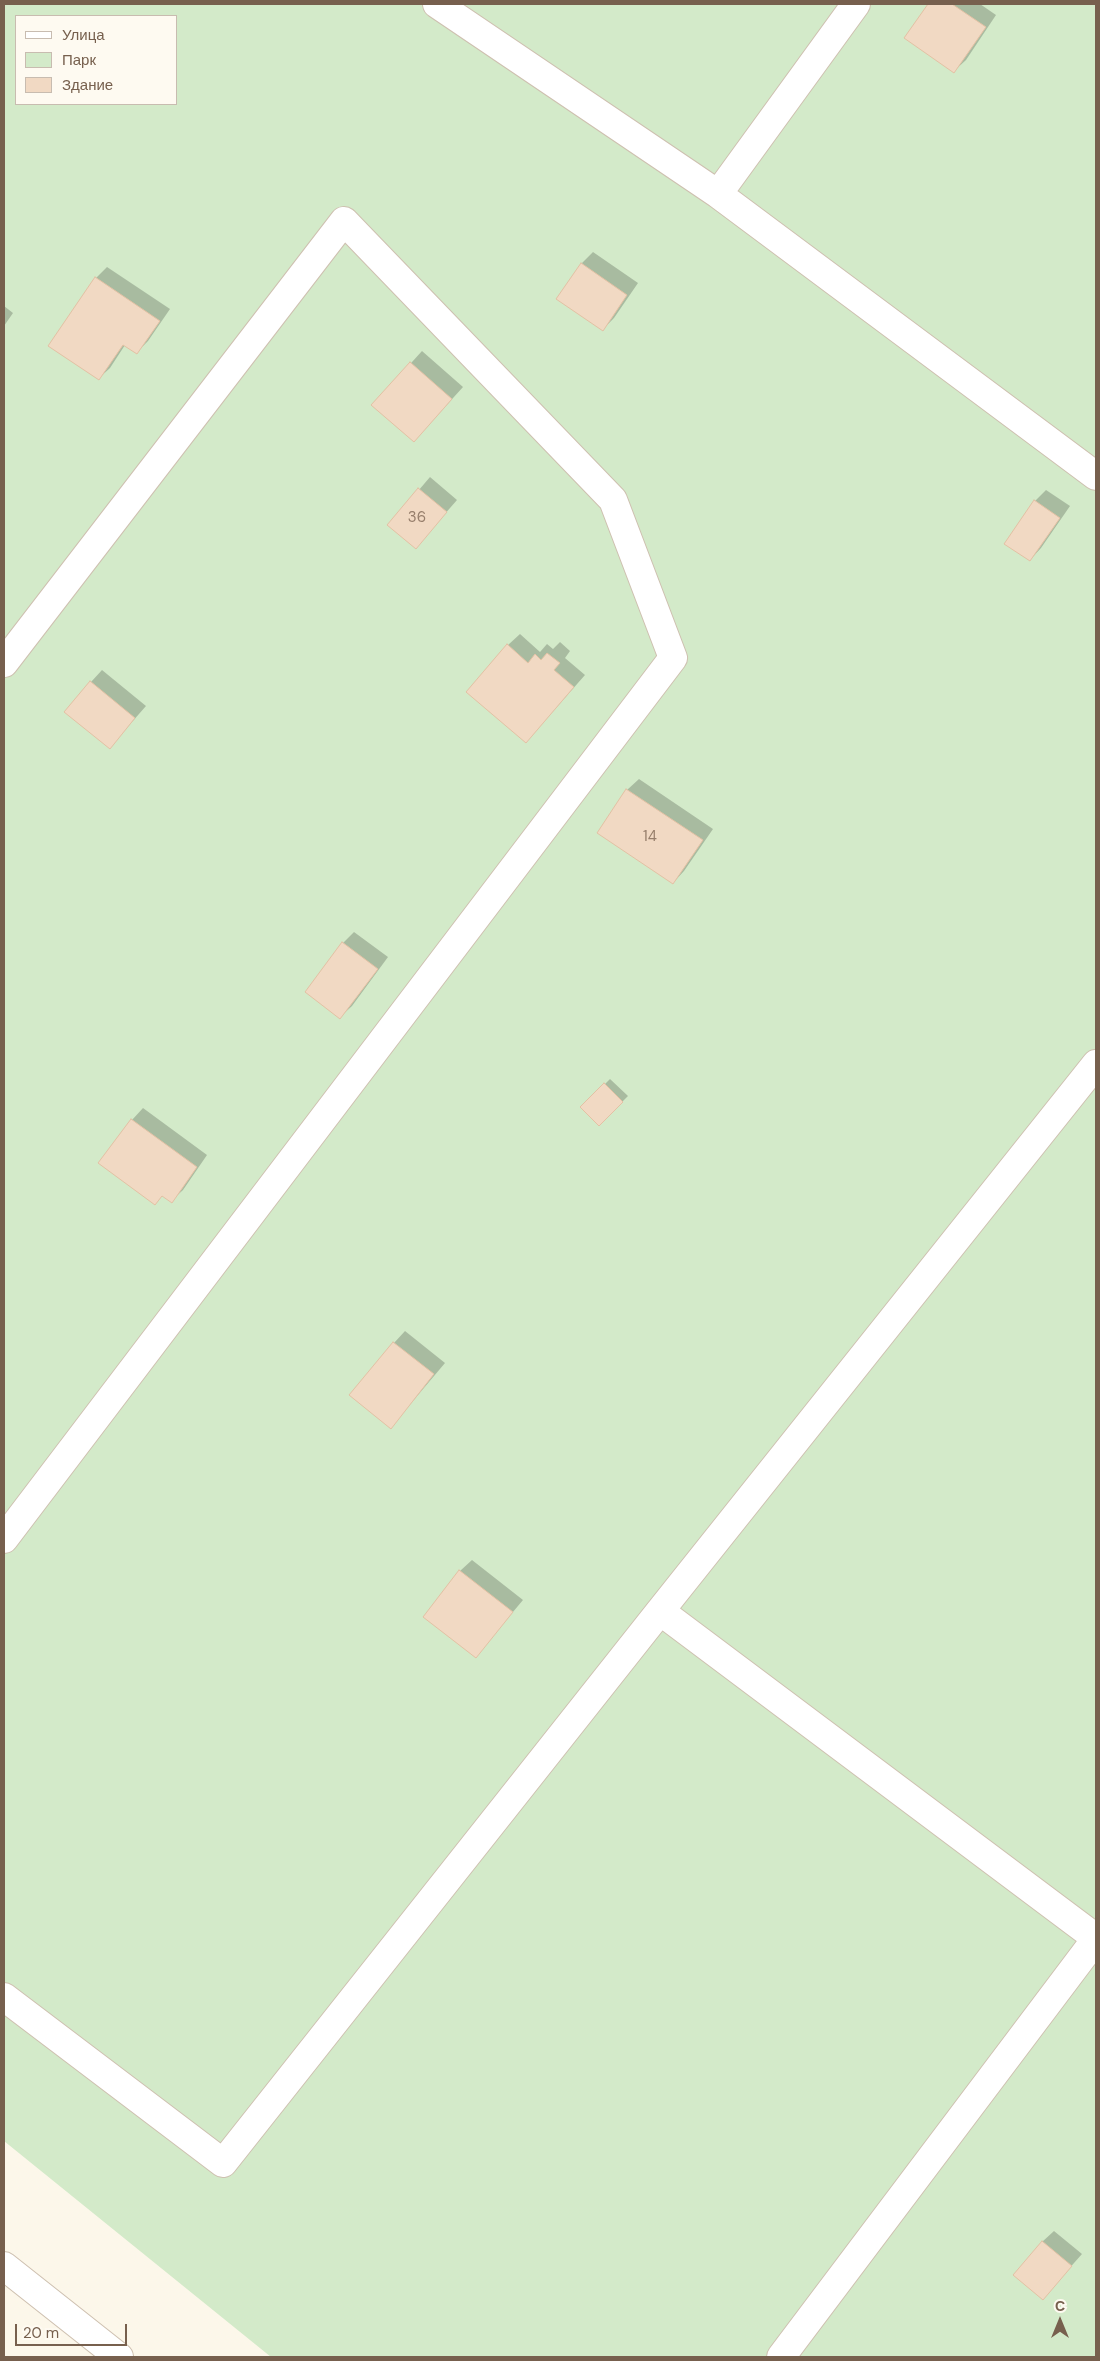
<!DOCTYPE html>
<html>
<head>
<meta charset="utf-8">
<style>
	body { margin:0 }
	#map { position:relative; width:1100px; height:2361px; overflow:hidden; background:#fcf7ea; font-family:"DM Sans",sans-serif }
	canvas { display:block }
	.frame { position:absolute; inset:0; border:5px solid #77604e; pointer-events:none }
	.legend { position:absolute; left:15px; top:15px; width:162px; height:90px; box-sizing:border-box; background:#fefaf1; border:1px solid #c8bcb0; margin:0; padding:6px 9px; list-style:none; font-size:15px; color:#77604e }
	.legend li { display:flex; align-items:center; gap:10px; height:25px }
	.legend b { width:25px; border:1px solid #c8bcb0 }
	.north { position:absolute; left:1035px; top:2296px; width:50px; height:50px; -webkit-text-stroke:4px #fefaf1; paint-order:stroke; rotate:0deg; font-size:14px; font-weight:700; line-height:20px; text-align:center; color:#77604e }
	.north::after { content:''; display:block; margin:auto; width:18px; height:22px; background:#77604e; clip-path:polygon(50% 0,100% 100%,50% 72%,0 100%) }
	.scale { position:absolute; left:15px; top:2324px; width:112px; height:22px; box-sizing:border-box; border:2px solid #77604e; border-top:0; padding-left:6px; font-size:15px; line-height:18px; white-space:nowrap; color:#77604e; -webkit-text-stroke:4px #fefaf1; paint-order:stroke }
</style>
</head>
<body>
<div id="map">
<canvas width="1100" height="2361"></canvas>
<div class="frame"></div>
<ul class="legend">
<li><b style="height:6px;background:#fff"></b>Улица</li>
<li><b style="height:14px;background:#d3eac9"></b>Парк</li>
<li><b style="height:14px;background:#f1d9c3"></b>Здание</li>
</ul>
<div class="north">С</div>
<div class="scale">20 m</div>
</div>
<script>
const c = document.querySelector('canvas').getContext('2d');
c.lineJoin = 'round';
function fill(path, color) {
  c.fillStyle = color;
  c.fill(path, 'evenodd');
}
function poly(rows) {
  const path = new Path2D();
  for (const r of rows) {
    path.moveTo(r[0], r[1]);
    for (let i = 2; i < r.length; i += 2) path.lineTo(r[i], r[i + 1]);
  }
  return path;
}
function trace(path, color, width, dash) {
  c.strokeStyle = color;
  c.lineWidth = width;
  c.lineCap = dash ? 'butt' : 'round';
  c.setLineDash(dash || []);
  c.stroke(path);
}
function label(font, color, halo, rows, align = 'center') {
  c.font = font + ' "DM Sans",sans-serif';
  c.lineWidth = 4;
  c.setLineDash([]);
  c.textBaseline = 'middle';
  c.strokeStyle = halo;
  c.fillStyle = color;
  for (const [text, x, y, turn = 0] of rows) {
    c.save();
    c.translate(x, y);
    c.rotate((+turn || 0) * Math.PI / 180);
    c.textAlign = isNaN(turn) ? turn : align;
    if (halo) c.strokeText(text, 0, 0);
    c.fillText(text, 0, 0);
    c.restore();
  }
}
fill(poly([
	[4,4,1096,4,1096,2357,271,2357,4,2141],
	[16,16,176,16,176,104,16,104]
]), '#d3eac9');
fill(poly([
	[930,4,980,4,996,15,966,60,954,71,906,38],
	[593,252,638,283,614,318,603,329,582,263],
	[107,267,170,309,148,341,137,352,125,345,110,368,98,379,96,278],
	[4,306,13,313,4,326],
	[422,351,463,387,425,429,373,405],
	[430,477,457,500,416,547,389,525],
	[1046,490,1070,506,1041,548,1030,560,1035,501],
	[520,634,540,652,547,644,553,649,560,642,570,651,565,658,585,675,526,742,508,645],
	[102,670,146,706,110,747,91,682],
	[639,779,713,829,684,871,673,883,627,790],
	[354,932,388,957,352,1006,340,1017,343,943],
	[610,1079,628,1096,599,1125,582,1107],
	[143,1108,207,1155,183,1190,171,1201,163,1195,155,1203,132,1120],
	[405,1331,445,1363,391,1427,394,1343],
	[472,1560,523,1600,476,1656,460,1571],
	[1054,2231,1082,2254,1043,2298,1042,2242]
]), '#0003');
const building = poly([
	[928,4,952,4,986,27,954,73,904,38,928,4],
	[581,263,627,295,603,331,556,299,581,263],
	[95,277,160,321,137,354,123,345,99,380,48,346,95,277],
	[410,362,452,399,414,442,371,405,410,362],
	[418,488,447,512,416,549,387,525,418,488],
	[1034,500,1060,518,1030,561,1004,544,1034,500],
	[507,644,528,663,535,654,541,660,547,653,560,663,554,670,574,687,526,743,466,692,507,644],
	[90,681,135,718,110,749,64,712,90,681],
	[626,789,703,840,673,884,597,833,626,789],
	[342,942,378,969,340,1019,305,992,342,942],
	[604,1083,623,1102,599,1126,580,1107,604,1083],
	[131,1119,197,1167,172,1203,162,1196,155,1205,98,1163,131,1119],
	[393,1342,434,1374,391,1429,349,1395,393,1342],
	[459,1570,513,1612,476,1658,423,1617,459,1570],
	[1042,2241,1072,2266,1043,2300,1013,2275,1042,2241]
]);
fill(building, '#f1d9c3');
trace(building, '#e3c1a4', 1);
const minor = poly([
	[437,4,718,194,1096,476],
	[718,194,856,4],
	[4,663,344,221,613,500,673,658,4,1539],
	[660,1611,1096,1064],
	[4,1997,223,2163,660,1611,1096,1938],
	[4,2266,119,2357],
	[781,2357,1096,1939]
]);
trace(minor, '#cec0b0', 30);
trace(minor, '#fff', 28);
label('15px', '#967e6b', null, [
	["36",417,518],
	["14",650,837]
]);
</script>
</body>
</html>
